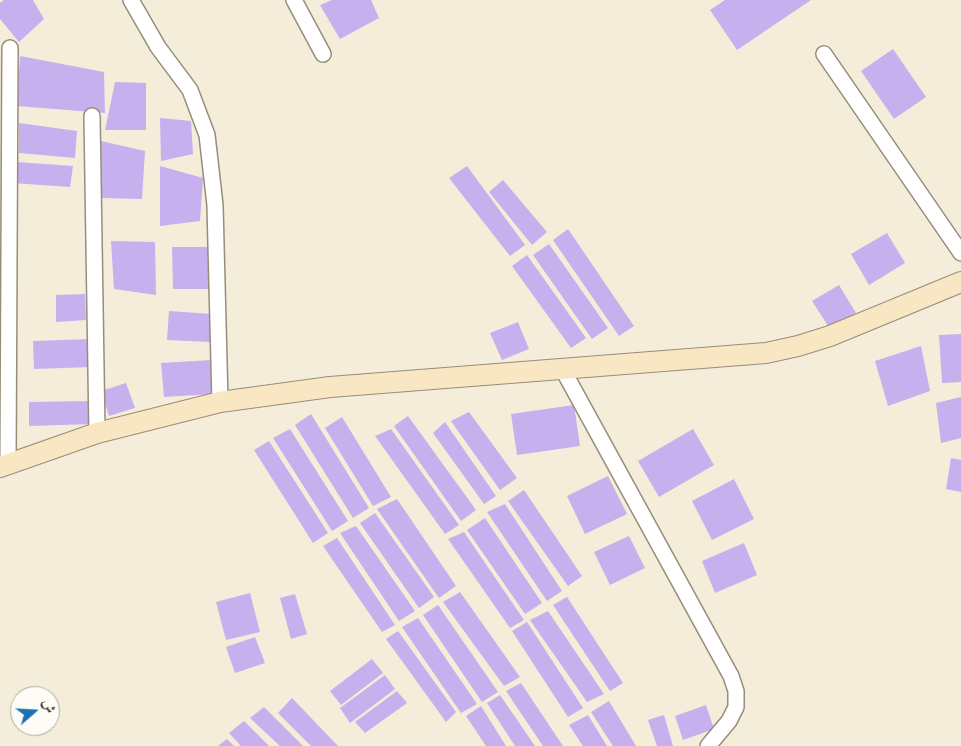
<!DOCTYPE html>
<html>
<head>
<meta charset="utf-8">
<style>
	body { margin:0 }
	#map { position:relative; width:961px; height:746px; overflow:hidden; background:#f4edd9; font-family:"IM FELL Great Primer",Amiri,serif }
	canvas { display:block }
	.north { position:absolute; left:10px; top:686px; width:50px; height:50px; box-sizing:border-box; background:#fdfcf7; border:1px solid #afa8a0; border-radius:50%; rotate:71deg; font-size:14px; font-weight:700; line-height:20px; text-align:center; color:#3b2a1e }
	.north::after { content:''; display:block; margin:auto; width:18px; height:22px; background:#1f6fb2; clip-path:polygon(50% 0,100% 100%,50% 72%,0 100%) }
</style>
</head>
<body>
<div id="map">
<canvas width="961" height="746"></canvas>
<div class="north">ش</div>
</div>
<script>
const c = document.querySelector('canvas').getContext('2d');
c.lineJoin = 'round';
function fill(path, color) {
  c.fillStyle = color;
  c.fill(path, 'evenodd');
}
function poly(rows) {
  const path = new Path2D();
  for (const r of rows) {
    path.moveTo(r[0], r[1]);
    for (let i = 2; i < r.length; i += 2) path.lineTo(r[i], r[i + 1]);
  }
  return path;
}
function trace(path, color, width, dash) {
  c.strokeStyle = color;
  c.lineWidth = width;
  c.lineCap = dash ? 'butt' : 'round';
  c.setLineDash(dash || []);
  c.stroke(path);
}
fill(poly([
	[4,0,33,0,44,19,19,42,0,19,0,3],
	[332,0,371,0,379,18,340,39,320,5],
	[725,0,811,0,737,50,710,10],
	[893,49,926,97,894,119,861,71],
	[20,56,104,72,105,113,17,106],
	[115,82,146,83,146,130,105,130],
	[160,118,191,121,193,154,161,161],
	[19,123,77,131,75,158,19,153],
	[101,141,145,151,142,199,101,198],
	[17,162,73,166,70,187,13,183],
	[160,166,203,178,200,221,160,226],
	[467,166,525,245,510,256,449,178],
	[503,180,547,232,532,245,489,192],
	[568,229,634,326,619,336,553,240],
	[887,233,905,263,869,285,851,254],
	[111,241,155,242,156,295,114,289],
	[549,244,608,328,592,339,533,255],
	[172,247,210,247,211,289,173,289],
	[527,255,586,338,571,348,512,266],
	[839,285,856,313,830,329,812,301],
	[85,294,86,320,56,322,56,295],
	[169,311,212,314,211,342,167,340],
	[518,322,529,349,502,360,490,333],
	[961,334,961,382,942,383,939,335],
	[91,339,92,367,34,369,33,341],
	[921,346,930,391,888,406,875,361],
	[212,360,214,394,164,397,161,363],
	[126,383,135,408,109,416,101,391],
	[961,397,961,438,941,443,936,403],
	[92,401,93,424,29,426,29,402],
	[574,405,580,446,517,455,511,414],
	[469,412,517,478,500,490,451,421],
	[311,414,369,508,353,518,295,425],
	[408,416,476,510,461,521,394,426],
	[342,417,391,497,373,506,325,428],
	[445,422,496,496,484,504,433,433],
	[290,429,348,521,332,531,273,438],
	[391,429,459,525,445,534,375,436],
	[693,429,714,465,659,497,638,461],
	[269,441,328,533,313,543,254,450],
	[951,458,961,460,961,492,946,489],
	[608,476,627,514,585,534,567,496],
	[734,479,754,519,712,540,692,501],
	[524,490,582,576,568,586,508,501],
	[397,499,456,586,439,598,377,509],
	[505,504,562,591,547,601,487,512],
	[375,513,434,597,419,608,360,523],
	[485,518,542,603,525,614,467,530],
	[356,526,415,611,399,621,340,533],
	[464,532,524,620,510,628,448,539],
	[629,536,645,568,610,585,594,552],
	[337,538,395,625,382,632,323,546],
	[744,543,757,575,715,593,702,561],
	[460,592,520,677,504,686,443,602],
	[250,593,260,632,226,640,216,602],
	[295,594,307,634,291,639,280,598],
	[567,597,623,683,610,691,553,605],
	[438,605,498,692,482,702,423,615],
	[548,611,604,694,587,702,530,620],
	[418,618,477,704,461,713,402,627],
	[527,622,583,708,568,717,512,631],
	[398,631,456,712,446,722,386,639],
	[255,637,265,663,235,673,226,647],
	[372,659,383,673,341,705,330,691],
	[385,675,395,689,350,723,340,708],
	[521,683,563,746,543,746,506,691],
	[397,691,407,703,365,733,355,722],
	[500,695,535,746,515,746,487,703],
	[292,698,338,746,311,746,278,713],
	[609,701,636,746,613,746,591,712],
	[706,705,714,729,683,740,675,716],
	[481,706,506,746,486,746,466,716],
	[264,707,303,746,280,746,250,718],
	[588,715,607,746,583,746,569,725],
	[664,715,673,746,657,746,648,720],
	[244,721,269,746,241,746,229,733],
	[227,739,234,746,218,746]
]), '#c6b0ee');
const street = poly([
	[131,0,158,47,190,90,207,135,215,205,220,402],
	[294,0,323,54],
	[824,54,961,253],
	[92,116,97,433],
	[563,370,731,676,736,691,736,707,729,721,708,746],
	[8,464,10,48]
]);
const secondary = poly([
	[0,467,97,433,220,402,330,387,766,353,798,346,830,336,961,282]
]);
trace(street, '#988c7c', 18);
trace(secondary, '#988c7c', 22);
trace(street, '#fff', 15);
trace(secondary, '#f9e7c3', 20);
</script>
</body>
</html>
